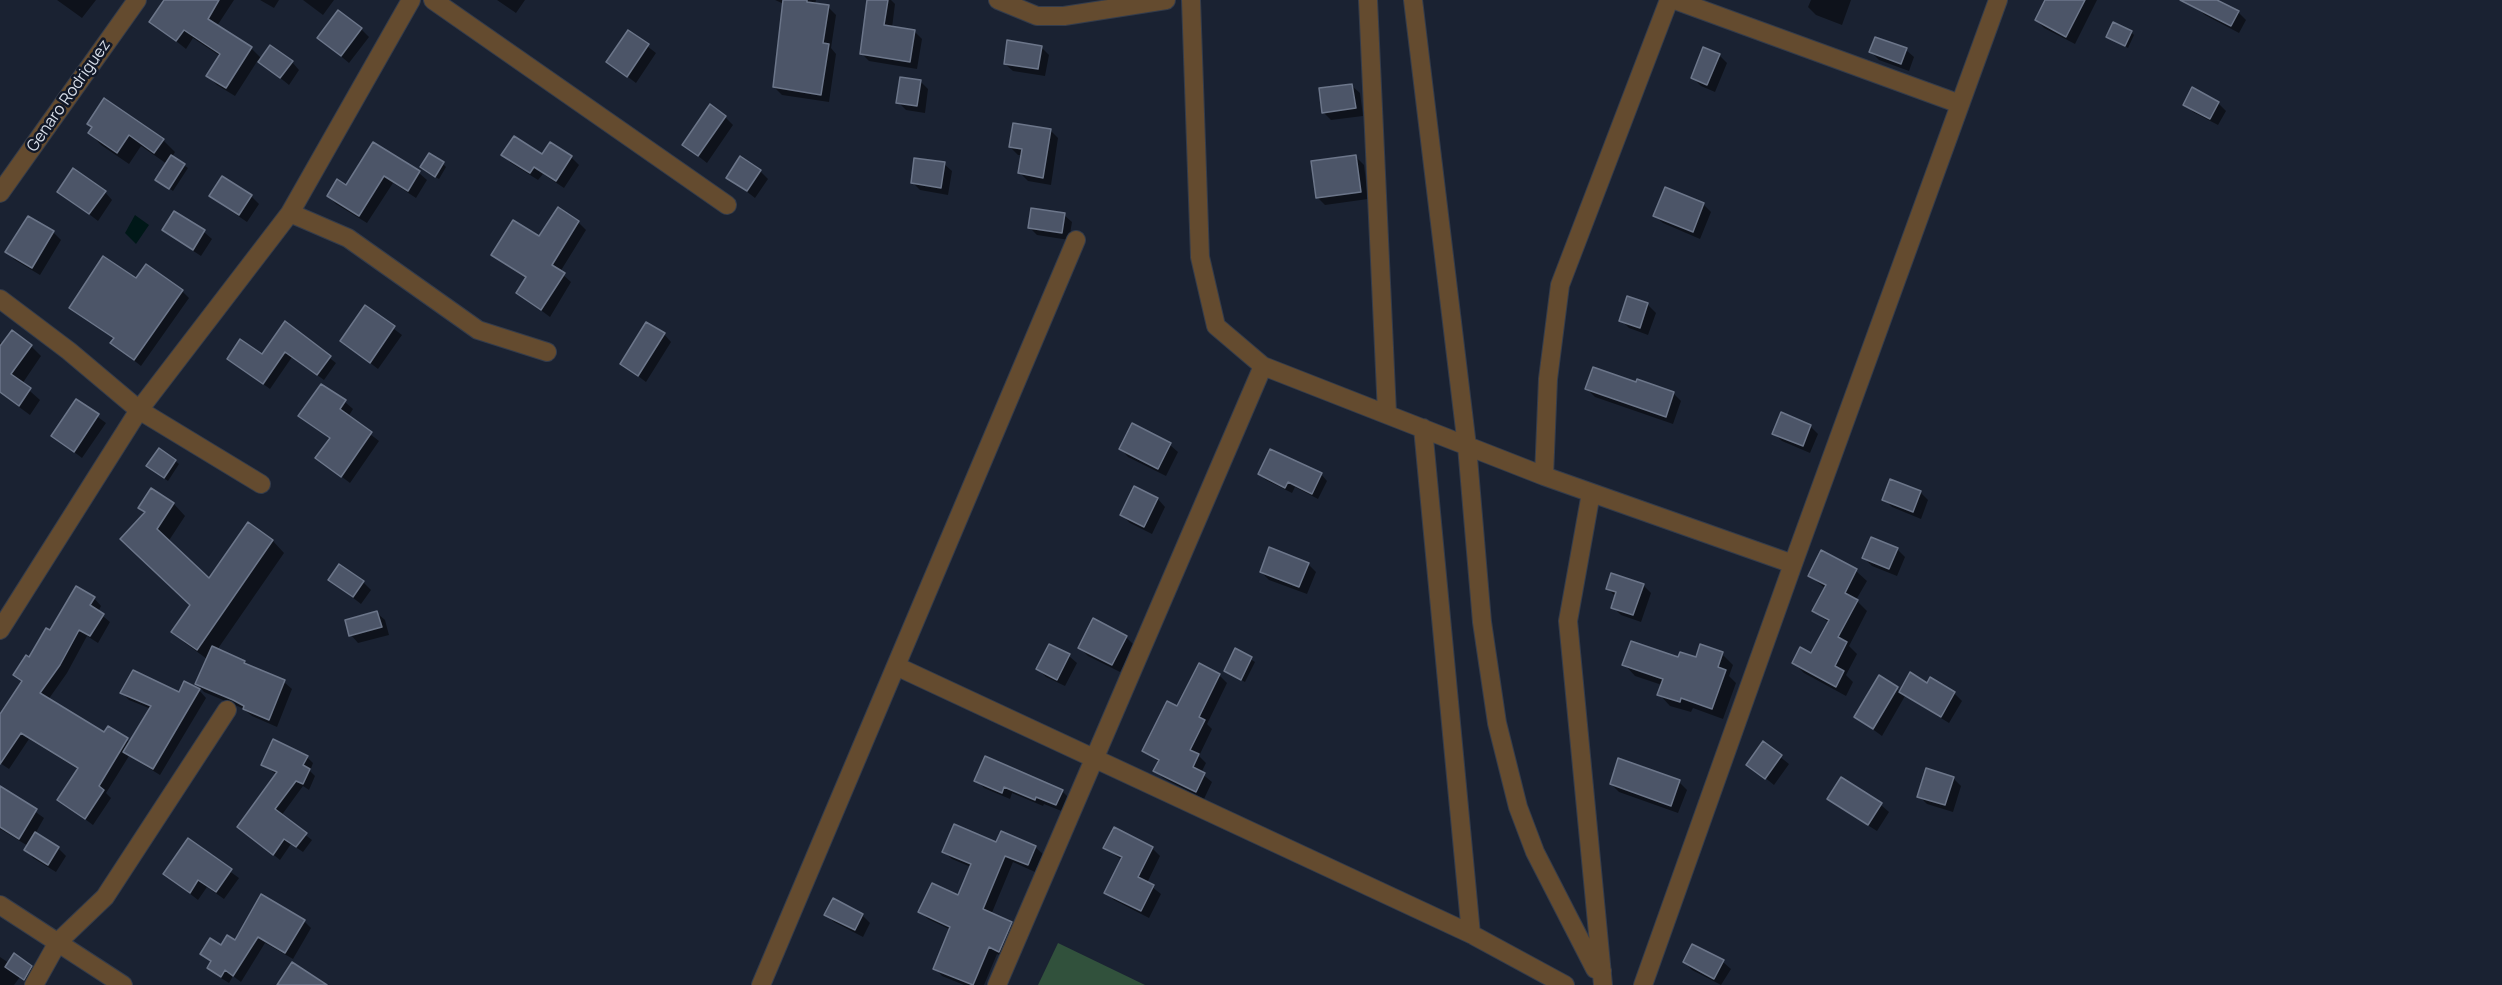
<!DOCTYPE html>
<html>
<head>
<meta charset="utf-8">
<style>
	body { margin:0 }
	canvas { display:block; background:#1a2232 }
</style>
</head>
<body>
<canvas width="2502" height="985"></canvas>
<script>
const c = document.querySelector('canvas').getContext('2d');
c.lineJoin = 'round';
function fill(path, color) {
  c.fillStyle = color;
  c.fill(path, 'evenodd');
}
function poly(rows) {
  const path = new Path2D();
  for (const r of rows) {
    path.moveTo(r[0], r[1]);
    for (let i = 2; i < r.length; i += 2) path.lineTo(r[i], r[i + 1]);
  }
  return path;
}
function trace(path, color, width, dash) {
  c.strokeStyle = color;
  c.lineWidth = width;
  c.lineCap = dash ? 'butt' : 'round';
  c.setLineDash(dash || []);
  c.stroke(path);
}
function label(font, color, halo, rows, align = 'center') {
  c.font = font + ' Manrope,sans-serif';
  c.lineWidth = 5;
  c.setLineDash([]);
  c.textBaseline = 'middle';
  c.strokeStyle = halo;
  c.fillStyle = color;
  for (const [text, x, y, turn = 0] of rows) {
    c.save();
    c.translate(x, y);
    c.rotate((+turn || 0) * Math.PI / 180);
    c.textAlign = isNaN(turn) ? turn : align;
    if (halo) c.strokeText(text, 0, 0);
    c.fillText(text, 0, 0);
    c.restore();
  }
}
fill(poly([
	[1058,943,1145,985,1038,985]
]), '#31513c');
fill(poly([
	[135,215,149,225,136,244,125,233]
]), '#001818');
fill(poly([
	[57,0,96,0,82,18],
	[183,0,234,0,217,26,251,48,262,59,292,62,299,70,289,85,258,60,235,96,217,85,208,76,220,56,193,38,186,49,151,21],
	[260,0,279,0,274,8],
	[303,0,334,0,323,15],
	[497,0,525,0,516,13],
	[775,0,816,0,815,5,828,7,836,15,831,48,836,54,829,102,782,95,774,87,784,4],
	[869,0,891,0,895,4,892,28,914,31,922,39,917,69,869,61,861,53],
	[1811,0,1851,0,1842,25,1816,15,1808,7],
	[2051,0,2097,0,2075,44,2044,28,2036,20],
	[2201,0,2214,0,2238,12,2246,20,2239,33,2205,15,2197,8],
	[361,29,369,37,349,63,319,38],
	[629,32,656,53,636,83,608,62],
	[2131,32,2134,35,2128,48,2108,36],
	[1041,47,1049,55,1045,76,1013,71,1005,64],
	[1906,50,1914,57,1909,71,1879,60,1871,52],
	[1719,55,1727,63,1715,92,1701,86,1693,78],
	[921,82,928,89,925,113,906,110,898,102],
	[1352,86,1360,93,1363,116,1331,120,1323,112],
	[2218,103,2226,111,2218,125,2193,112,2185,104],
	[725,117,733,125,707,163,684,145],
	[93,128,163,140,175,152,172,157,188,168,173,191,157,180,167,164,141,146,129,164,101,145,90,133],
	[1050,130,1058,138,1051,185,1028,181,1020,173,1023,155,1018,155,1010,147],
	[374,144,419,173,427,180,416,198,393,183,367,223,336,204,328,196,346,187],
	[503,155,571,157,579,165,564,188,543,174,538,180,511,163],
	[1356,157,1364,165,1368,199,1325,205,1317,197],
	[443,164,446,167,439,179,425,171],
	[944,164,952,171,948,195,920,190,912,182],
	[760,171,768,179,755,198,728,177],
	[59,191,105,192,112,200,98,221],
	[211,196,251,196,259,204,247,222,219,203],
	[1703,204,1711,212,1700,239,1663,223,1655,216],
	[1064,215,1072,222,1069,240,1037,235,1029,227],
	[578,222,586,230,560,272,571,282,550,317,518,293,527,279,501,262,493,255],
	[164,230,204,232,212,239,201,256,172,237],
	[53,232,61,240,40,275,15,260,7,252],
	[136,280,182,291,189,298,141,366,112,343,115,339,71,308],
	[1628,298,1648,305,1656,313,1648,335,1629,328,1621,320],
	[365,307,402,335,378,369,342,341],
	[285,323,336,363,324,380,292,357,270,389,229,359,263,356],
	[664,334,671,342,646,382,622,364],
	[0,342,3,344,31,346,41,356,22,384,40,400,30,415,0,393],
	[322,386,345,402,353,409,348,417,379,441,350,483,317,458,330,439,300,416],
	[1587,389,1673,393,1681,401,1673,424,1595,397],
	[76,401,106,423,82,458,53,436],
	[1132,425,1170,445,1178,452,1166,476,1128,457,1121,449],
	[1810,426,1818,434,1810,453,1782,441,1774,434],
	[175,461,179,464,168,481,152,470],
	[1259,474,1321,474,1327,481,1318,499,1295,487,1292,493,1266,480],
	[1135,488,1158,499,1165,507,1152,534,1130,523,1122,515],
	[152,490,174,504,185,516,168,542,209,580,248,524,273,541,284,553,217,650,284,682,292,689,277,727,252,716,242,708,204,692,197,684,207,659,185,643,173,632,192,605,146,513,140,508],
	[1920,492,1928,500,1921,519,1892,507,1884,499],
	[1897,549,1905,557,1897,576,1872,566,1864,558],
	[1822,552,1856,571,1867,581,1856,600,1867,611,1849,646,1857,654,1846,675,1853,682,1846,696,1804,673,1794,663,1812,655,1829,623,1814,611,1826,589,1810,576],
	[1308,564,1316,572,1307,594,1269,580,1261,572],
	[330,580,363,582,371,590,361,604],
	[1643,585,1651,593,1641,622,1621,615,1613,607,1615,596,1607,588],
	[94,598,101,606,98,612,110,622,98,643,87,636,67,673,48,700,105,734,109,728,131,743,151,709,129,700,122,693,180,694,199,690,206,698,160,775,129,756,106,793,111,798,93,825,59,800,79,770,29,739,9,769,0,763,0,717,23,683,15,674,51,632],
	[377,613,385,620,389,635,358,643,351,635],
	[1126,637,1134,645,1120,672,1088,656,1080,648],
	[1236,650,1255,662,1245,682,1226,671],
	[1722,654,1733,665,1729,676,1736,683,1723,719,1693,708,1691,712,1670,706,1659,694,1662,685,1635,676,1624,664,1696,659],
	[1069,656,1077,663,1065,686,1046,677,1038,669],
	[1219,675,1227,683,1207,724,1212,729,1199,756,1206,763,1201,773,1212,782,1204,799,1163,778,1155,770,1159,762,1144,751,1178,708],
	[1879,678,1900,692,1927,685,1954,693,1962,701,1949,723,1905,696,1882,736,1856,717],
	[1763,743,1789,764,1774,785,1748,764],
	[307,757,313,763,310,771,315,776,309,790,303,786,281,816,312,840,303,852,291,844,280,860,239,827,277,775,263,764],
	[1953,778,1961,786,1953,812,1927,804,1919,796],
	[976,780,1062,791,1070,799,1064,812,1044,804,1043,806,1012,793,1010,799,984,788],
	[1679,782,1687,790,1678,813,1619,792,1611,784],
	[0,786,44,818,35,834,58,848,66,856,56,872,33,858,26,850,28,846,0,829],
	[1829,798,1881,805,1889,812,1877,831,1837,806],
	[188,841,239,878,224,899,207,887,198,900,165,874],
	[997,844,1035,847,1043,854,1035,872,1013,862,991,915,1011,923,1018,931,1007,958,997,954,984,985,964,985,942,976,935,968,951,930,928,919,920,912,958,897,971,867,952,859,944,852],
	[1105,848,1152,848,1160,856,1147,883,1161,894,1149,918,1114,900,1106,892,1122,860],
	[826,915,862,915,870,923,863,937,834,922],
	[304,921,311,928,293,959,265,943,241,982,233,976,229,983,216,975,209,967,212,963,202,954],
	[0,957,9,963,31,967,38,974,31,985,20,977,14,985,0,985],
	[1684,962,1723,962,1731,969,1721,985,1692,970]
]), '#0007');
const building = poly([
	[164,0,219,0,208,19,252,47,226,88,206,76,220,54,184,30,176,41,149,22,164,0],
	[783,0,807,0,807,2,829,5,823,43,829,44,821,95,773,87,783,0],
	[867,0,888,0,884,25,915,30,910,62,860,54,867,0],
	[2045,0,2085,0,2066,37,2035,20,2045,0],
	[2180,0,2217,0,2239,11,2231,26,2180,0],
	[338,10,362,28,341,56,317,38,338,10],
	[2113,22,2132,31,2125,46,2106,37,2113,22],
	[628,30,649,44,627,77,606,62,628,30],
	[1875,37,1907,48,1901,64,1869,52,1875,37],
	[1007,40,1042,46,1038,69,1004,64,1007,40],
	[270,45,293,61,280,78,258,62,270,45],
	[1703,47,1720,54,1707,85,1691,78,1703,47],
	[900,77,921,80,917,106,896,103,900,77],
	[1352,84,1356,108,1322,113,1319,88,1352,84],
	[2192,87,2219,102,2210,119,2183,105,2192,87],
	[104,98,164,139,154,153,129,135,117,153,88,133,92,127,87,124,104,98],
	[710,104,726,116,698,156,682,145,710,104],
	[1013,123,1051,129,1043,178,1018,173,1022,149,1009,147,1013,123],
	[514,136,542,154,550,142,572,156,556,181,534,167,530,173,501,155,514,136],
	[373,142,420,171,408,191,384,176,359,216,327,196,337,179,346,185,373,142],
	[429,153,444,162,435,177,420,167,429,153],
	[171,155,185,164,169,189,155,180,171,155],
	[1356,155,1361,192,1316,198,1311,161,1356,155],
	[740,156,761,170,747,191,726,178,740,156],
	[914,158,945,162,941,188,911,183,914,158],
	[73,168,106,191,89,214,57,192,73,168],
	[222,176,252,195,239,215,209,196,222,176],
	[1665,187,1704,203,1693,232,1653,216,1665,187],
	[558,207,579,221,552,265,565,273,541,310,516,293,526,277,491,255,513,220,539,236,558,207],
	[1031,208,1065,213,1062,233,1028,228,1031,208],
	[174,211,205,230,193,250,162,230,174,211],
	[28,216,54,231,32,268,5,252,28,216],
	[103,256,136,278,146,264,183,290,134,360,110,343,114,338,69,308,103,256],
	[1627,296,1648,303,1640,328,1619,321,1627,296],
	[365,305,395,326,370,363,340,341,365,305],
	[285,321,331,356,317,375,285,352,263,384,227,359,240,339,262,354,285,321],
	[646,322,665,333,638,376,620,364,646,322],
	[12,330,32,345,11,374,31,388,19,406,0,392,0,346,12,330],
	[1593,367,1636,382,1637,379,1674,392,1666,417,1585,389,1593,367],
	[321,384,346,400,340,409,372,432,341,477,315,458,330,438,298,416,321,384],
	[76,399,99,414,74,452,51,436,76,399],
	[1781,412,1811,425,1803,446,1772,434,1781,412],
	[1132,423,1171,443,1158,469,1119,449,1132,423],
	[159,448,176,460,164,478,146,466,159,448],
	[1270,449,1322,473,1312,494,1288,482,1285,488,1258,474,1270,449],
	[1890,479,1921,491,1913,512,1882,500,1890,479],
	[1134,486,1158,498,1144,527,1120,515,1134,486],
	[151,488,174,503,157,529,209,578,248,522,273,540,197,650,171,632,190,605,120,539,145,512,138,508,151,488],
	[1871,537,1898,548,1889,569,1862,558,1871,537],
	[1269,547,1309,563,1299,587,1260,572,1269,547],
	[1821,550,1857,569,1845,593,1858,600,1838,637,1847,642,1835,666,1844,671,1836,687,1792,663,1800,647,1811,653,1829,620,1812,611,1826,585,1808,576,1821,550],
	[339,564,364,581,353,597,328,580,339,564],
	[1611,573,1644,584,1633,615,1611,608,1616,592,1606,589,1611,573],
	[76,586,95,597,90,605,104,614,90,636,79,630,60,665,40,693,104,732,108,726,128,738,99,786,104,790,85,819,57,800,78,768,21,733,0,764,0,714,22,681,13,675,26,655,29,657,46,628,50,630,76,586],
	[377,611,382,627,349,636,345,620,377,611],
	[1093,618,1127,636,1112,665,1078,648,1093,618],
	[1631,641,1678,657,1680,652,1696,657,1700,644,1723,652,1718,667,1726,670,1712,709,1681,698,1680,702,1657,695,1663,679,1622,665,1631,641],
	[1049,644,1070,654,1057,680,1036,669,1049,644],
	[212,646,245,661,244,663,285,680,269,720,243,709,244,706,233,700,195,684,212,646],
	[1235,648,1252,657,1241,680,1224,671,1235,648],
	[1199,663,1220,674,1199,717,1205,720,1190,750,1199,754,1193,767,1205,773,1196,792,1153,771,1159,760,1142,751,1167,701,1177,706,1199,663],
	[133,670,179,692,184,681,200,689,153,769,123,752,151,706,120,693,133,670],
	[1910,672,1927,683,1930,677,1955,692,1941,717,1899,692,1910,672],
	[1879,675,1898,687,1873,729,1854,717,1879,675],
	[273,739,308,756,303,765,310,769,303,784,296,781,275,809,307,833,296,847,284,839,273,855,237,827,277,772,261,765,273,739],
	[1763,741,1782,755,1765,779,1746,765,1763,741],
	[985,756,1063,790,1056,805,1036,797,1035,800,1004,787,1002,793,974,781,985,756],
	[1618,758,1680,780,1671,806,1610,784,1618,758],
	[1926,768,1954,777,1945,805,1917,797,1926,768],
	[1841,777,1882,803,1868,825,1827,799,1841,777],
	[0,786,37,809,19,839,0,827,0,786],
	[954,824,996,842,1001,831,1036,846,1028,865,1005,856,983,909,1012,922,999,952,989,947,973,985,933,969,950,927,918,912,932,883,958,895,971,864,942,852,954,824],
	[1114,827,1153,847,1138,877,1154,885,1141,911,1104,893,1122,857,1103,848,1114,827],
	[35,832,59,847,48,865,24,850,35,832],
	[188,838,232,869,216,892,198,880,190,893,163,874,188,838],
	[261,894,305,920,285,953,258,937,233,976,225,970,221,977,207,968,211,961,200,954,210,938,221,945,227,935,235,940,261,894],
	[833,898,863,914,855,930,824,915,833,898],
	[1692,944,1724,960,1714,979,1683,962,1692,944],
	[14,953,32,966,24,980,5,967,14,953],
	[292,962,327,985,277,985,292,962]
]);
fill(building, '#4c5568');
trace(building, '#6c768a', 1.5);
const minor = poly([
	[433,0,727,205],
	[998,0,1037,16,1064,16,1166,0],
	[1191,0,1200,257,1216,326,1263,366,1544,476,1793,564],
	[1368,0,1387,413],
	[1413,0,1467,446,1482,622,1497,723,1518,807,1535,852,1595,969,1602,971],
	[1675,0,1960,104],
	[0,193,137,0],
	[290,213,348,238,478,330,547,352],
	[0,299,69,351,139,410,261,484],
	[1423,428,1471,934],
	[1544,476,1548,379,1560,285,1669,0],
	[1591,493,1568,621,1603,985],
	[0,630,139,410,290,213,411,0],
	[896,666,1471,934,1565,985],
	[0,905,123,985],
	[34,985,58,942,105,897,227,710],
	[761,985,1076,240],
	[997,985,1263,366],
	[1643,985,1793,564,1998,0]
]);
trace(minor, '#343c4b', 20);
trace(minor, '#644b2f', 18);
label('16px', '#d7dde8', '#111828', [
	["Genaro Rodriguez",69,96,-55]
]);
</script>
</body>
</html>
